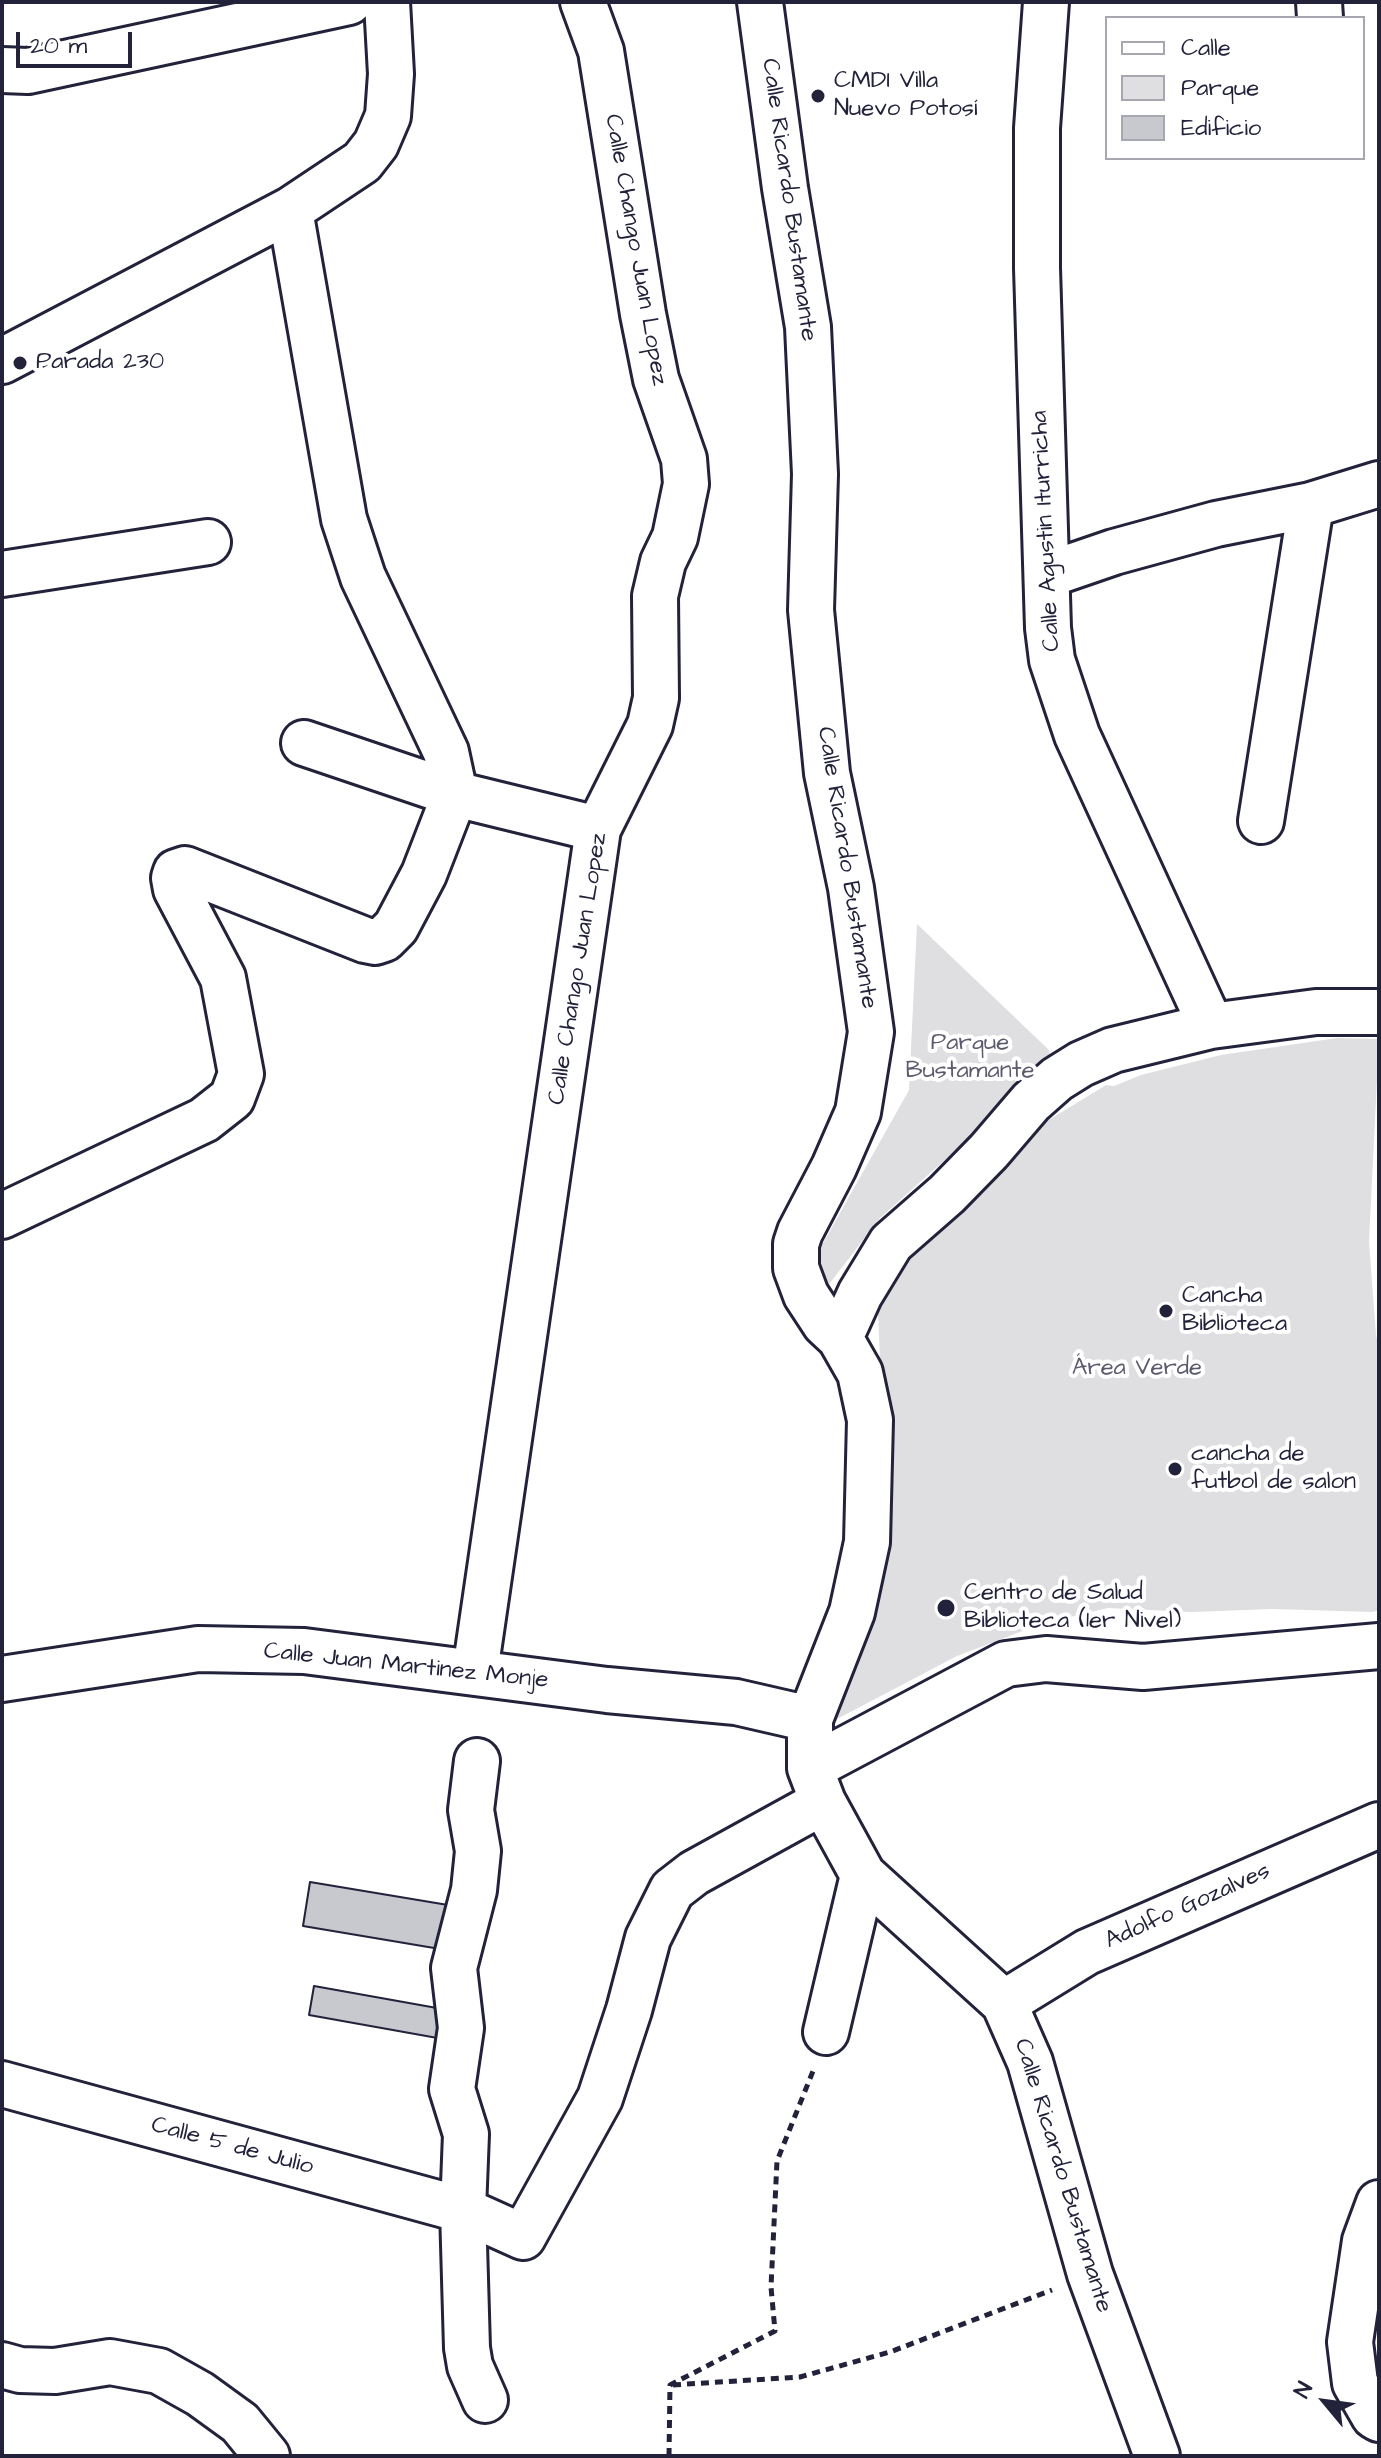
<!DOCTYPE html>
<html>
<head>
<meta charset="utf-8">
<style>
	body { margin:0 }
	#map { position:relative; width:1381px; height:2458px; overflow:hidden; background:#fff; font-family:"Architects Daughter",sans-serif }
	canvas { display:block }
	.frame { position:absolute; inset:0; border:4px solid #22223b; pointer-events:none }
	.legend { position:absolute; left:1105px; top:16px; width:260px; height:144px; box-sizing:border-box; background:#fff; border:2px solid #a7a7b1; margin:0; padding:10px 14px; list-style:none; font-size:24px; color:#22223b }
	.legend li { display:flex; align-items:center; gap:16px; height:40px }
	.legend b { width:40px; border:2px solid #a7a7b1 }
	.north { position:absolute; left:1285px; top:2362px; width:80px; height:80px; -webkit-text-stroke:6px #fff; paint-order:stroke; rotate:299deg; font-size:22px; font-weight:700; line-height:32px; text-align:center; color:#22223b }
	.north::after { content:''; display:block; margin:auto; width:28px; height:36px; background:#22223b; clip-path:polygon(50% 0,100% 100%,50% 72%,0 100%) }
	.scale { position:absolute; left:16px; top:32px; width:116px; height:36px; box-sizing:border-box; border:4px solid #22223b; border-top:0; padding-left:10px; font-size:24px; line-height:28px; white-space:nowrap; color:#22223b; -webkit-text-stroke:6px #fff; paint-order:stroke }
</style>
</head>
<body>
<div id="map">
<canvas width="1381" height="2458"></canvas>
<div class="frame"></div>
<ul class="legend">
<li><b style="height:10px;background:#fff"></b>Calle</li>
<li><b style="height:22px;background:#dfdfe2"></b>Parque</li>
<li><b style="height:22px;background:#c8c8cf"></b>Edificio</li>
</ul>
<div class="north">N</div>
<div class="scale">20 m</div>
</div>
<script>
const c = document.querySelector('canvas').getContext('2d');
c.lineJoin = 'round';
function fill(path, color) {
  c.fillStyle = color;
  c.fill(path, 'evenodd');
}
function poly(rows) {
  const path = new Path2D();
  for (const r of rows) {
    path.moveTo(r[0], r[1]);
    for (let i = 2; i < r.length; i += 2) path.lineTo(r[i], r[i + 1]);
  }
  return path;
}
function trace(path, color, width, dash) {
  c.strokeStyle = color;
  c.lineWidth = width;
  c.lineCap = dash ? 'butt' : 'round';
  c.setLineDash(dash || []);
  c.stroke(path);
}
function label(font, color, halo, rows, align = 'center') {
  c.font = font + ' "Architects Daughter",sans-serif';
  c.lineWidth = 8;
  c.setLineDash([]);
  c.textBaseline = 'middle';
  c.strokeStyle = halo;
  c.fillStyle = color;
  for (const [text, x, y, turn = 0] of rows) {
    c.save();
    c.translate(x, y);
    c.rotate((+turn || 0) * Math.PI / 180);
    c.textAlign = isNaN(turn) ? turn : align;
    if (halo) c.strokeText(text, 0, 0);
    c.fillText(text, 0, 0);
    c.restore();
  }
}
fill(poly([
	[917,924,1049,1050,1052,1064,880,1218,830,1283,824,1301,808,1270,909,1090],
	[1337,1038,1379,1039,1369,1241,1376,1335,1379,1348,1379,1610,1373,1612,1272,1609,1191,1612,1108,1608,1041,1624,957,1656,837,1719,834,1676,882,1407,877,1289,1024,1135,1106,1085,1114,1086,1141,1075,1221,1055]
]), '#dfdfe2');
const building = poly([
	[310,1882,460,1907,452,1951,303,1926,310,1882],
	[314,1986,448,2010,443,2039,309,2015,314,1986]
]);
fill(building, '#c8c8cf');
trace(building, '#22223b', 2);
const minor = poly([
	[760,2,785,188,808,327,815,474,811,610,827,773,851,888,871,1032,858,1112,834,1167,800,1232,796,1244,796,1268,806,1295,825,1324,840,1338,860,1373,870,1420,867,1542,852,1612,810,1719,810,1768,823,1802,863,1875,1004,2003,1030,2062,1090,2274,1157,2456],
	[1046,2,1037,128,1037,268,1048,628,1052,660,1077,735,1211,1026],
	[1319,2,1320,18],
	[2,70,28,71,349,2],
	[2,361,290,210,362,162,376,144,388,116,391,74,387,2],
	[2,574,208,542],
	[1047,575,1114,552,1216,524,1311,505,1379,484],
	[304,743,455,794,598,829],
	[1261,821,1311,505],
	[2,1216,204,1120,232,1098,241,1074,223,978,176,889,174,878,176,872,185,869,365,940,375,942,384,939,396,927,424,874,455,794,446,752,363,577,344,519,290,210],
	[840,1338,860,1294,891,1243,947,1194,989,1151,1031,1102,1057,1079,1081,1064,1113,1050,1211,1026,1316,1012,1379,1012],
	[475,1672,598,829,650,725,656,698,655,596,663,562,675,537,686,484,684,459,656,379,643,314,601,51,583,2],
	[2,1679,198,1649,304,1651,607,1690,736,1702,810,1719],
	[477,1761,471,1810,478,1851,474,1890,454,1968,461,2028,452,2089,466,2134,463,2210,467,2348,470,2366,485,2400],
	[810,1768,1006,1664,1046,1659,1143,1667,1379,1646],
	[1004,2003,1087,1952,1379,1825],
	[826,2032,863,1875],
	[2,2084,463,2210,523,2237,600,2098,629,2010,648,1938,672,1890,694,1873,823,1802],
	[1379,2203,1365,2241,1350,2342,1355,2383,1374,2416,1379,2419]
]);
const major = poly([
	[2,2365,20,2370,55,2371,110,2362,159,2371,200,2394,240,2423,267,2456]
]);
trace(minor, '#22223b', 50);
trace(major, '#22223b', 50);
trace(poly([
	[673,2385,800,2377,890,2352,1052,2290],
	[669,2456,670,2385,775,2331,771,2287,777,2161,813,2071]
]), '#22223b', 5, [8, 6]);
trace(minor, '#fff', 44);
trace(major, '#fff', 44);
for (const [x, y, r, color] of [
	[818,96,8,"#22223b"],
	[20,363,8,"#22223b"],
	[1166,1311,8,"#22223b"],
	[1175,1469,8,"#22223b"],
	[946,1608,10,"#22223b"]
]) {
  const dot = new Path2D();
  dot.arc(x, y, r, 0, 2 * Math.PI);
  c.fillStyle = color;
  c.fill(dot);
  trace(dot, '#fff', 3);
}
label('24px', '#22223b', '#fff', [
	["CMDI Villa",834,82],
	["Nuevo Potosí",834,110],
	["Parada 230",36,363],
	["Cancha",1182,1297],
	["Biblioteca",1182,1325],
	["cancha de",1191,1455],
	["futbol de salon",1191,1483],
	["Centro de Salud",964,1594],
	["Biblioteca (1er Nivel)",964,1622]
], 'left');
label('24px', '#22223b', '#fff', [
	["Calle Ricardo Bustamante",788,200,82],
	["Calle Chango Juan Lopez",635,250,80],
	["Calle Agustin Iturricha",1047,531,-93],
	["Calle Ricardo Bustamante",846,868,81],
	["Calle Chango Juan Lopez",579,969,-81],
	["Calle Juan Martinez Monje",406,1667,6],
	["Adolfo Gozalves",1188,1907,-24],
	["Calle 5 de Julio",232,2147,15],
	["Calle Ricardo Bustamante",1062,2176,73]
]);
label('24px', '#5b5b6d', '#fff', [
	["Parque",970,1044],
	["Bustamante",970,1072],
	["Área Verde",1137,1369]
]);
</script>
</body>
</html>
